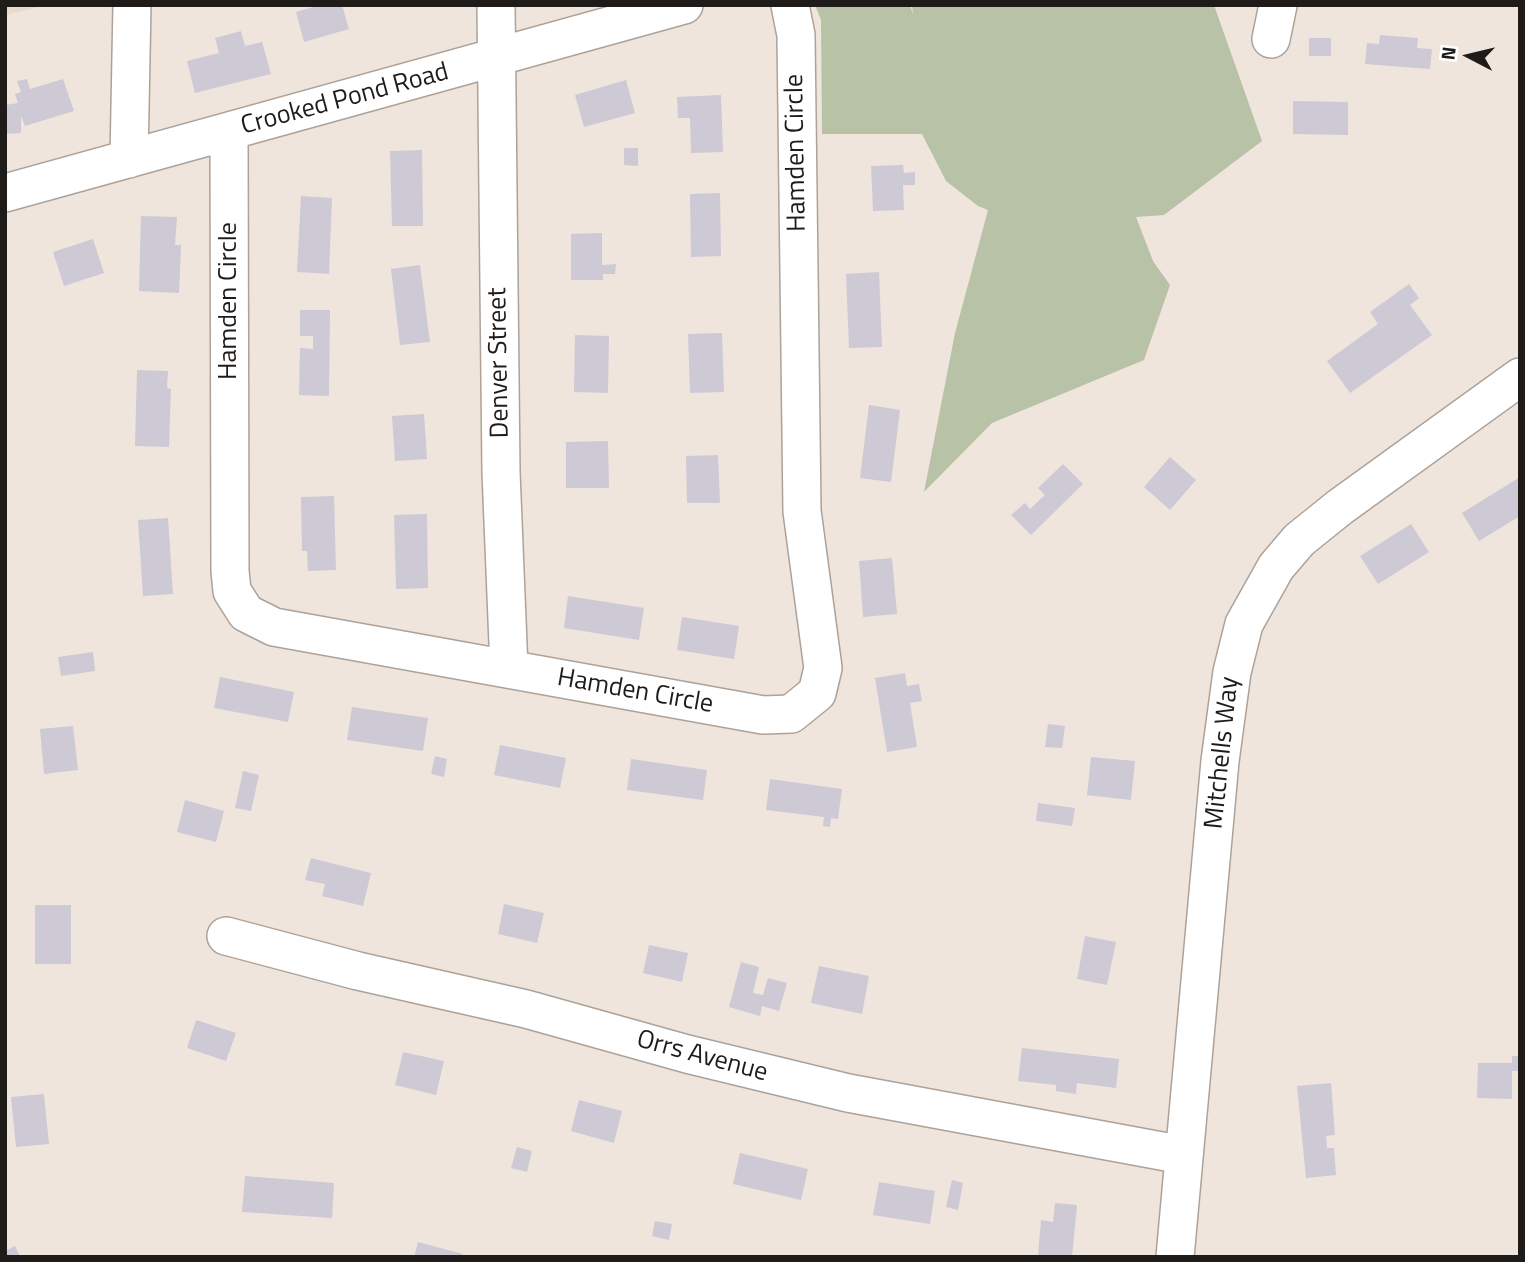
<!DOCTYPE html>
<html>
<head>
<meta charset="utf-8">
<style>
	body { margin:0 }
	#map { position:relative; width:1525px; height:1262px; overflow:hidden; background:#f0e5dc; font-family:"Titillium Web",sans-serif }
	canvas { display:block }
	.frame { position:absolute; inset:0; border:7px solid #1f1b18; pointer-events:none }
	.north { position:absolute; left:1434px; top:21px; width:70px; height:70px; -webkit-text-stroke:5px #fff; paint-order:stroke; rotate:277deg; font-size:19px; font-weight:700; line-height:28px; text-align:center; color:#1f1b18 }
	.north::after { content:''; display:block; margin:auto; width:24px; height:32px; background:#1f1b18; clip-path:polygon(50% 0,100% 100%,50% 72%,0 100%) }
</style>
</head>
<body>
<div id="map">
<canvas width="1525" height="1262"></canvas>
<div class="frame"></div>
<div class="north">N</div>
</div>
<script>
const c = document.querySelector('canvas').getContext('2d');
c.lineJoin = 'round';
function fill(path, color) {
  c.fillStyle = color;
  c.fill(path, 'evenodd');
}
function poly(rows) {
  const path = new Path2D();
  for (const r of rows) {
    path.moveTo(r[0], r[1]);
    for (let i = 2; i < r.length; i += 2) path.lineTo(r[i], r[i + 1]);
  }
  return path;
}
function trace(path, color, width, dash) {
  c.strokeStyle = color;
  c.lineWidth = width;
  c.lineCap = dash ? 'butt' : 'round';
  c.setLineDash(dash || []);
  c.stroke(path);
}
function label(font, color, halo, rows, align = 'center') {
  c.font = font + ' "Titillium Web",sans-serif';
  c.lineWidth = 7;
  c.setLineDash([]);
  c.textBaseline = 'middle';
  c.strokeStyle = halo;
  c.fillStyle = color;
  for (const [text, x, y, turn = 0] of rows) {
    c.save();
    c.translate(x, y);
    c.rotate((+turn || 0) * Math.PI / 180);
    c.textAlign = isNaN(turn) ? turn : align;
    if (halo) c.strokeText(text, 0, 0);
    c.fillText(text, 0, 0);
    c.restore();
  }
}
fill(poly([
	[5,5,47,5,5,15]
]), '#ead9cb');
fill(poly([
	[815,5,910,5,913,14,912,5,1214,5,1262,141,1164,215,1136,217,1153,261,1170,285,1144,360,992,423,924,492,955,333,988,210,978,206,946,181,922,134,822,134,821,20]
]), '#b7c2a7');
fill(poly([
	[320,5,342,5,349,29,304,42,296,12],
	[241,31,245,46,262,42,271,74,195,93,187,61,219,53,215,38],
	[1380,35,1418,38,1417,48,1432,49,1430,69,1365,64,1367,43,1379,44],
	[1309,38,1331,38,1331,56,1309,56],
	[27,79,30,89,63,79,74,111,25,126,21,116,21,133,5,134,5,105,18,103,15,94,21,92,17,81],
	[626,80,635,113,584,127,575,95],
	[721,95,723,152,691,153,690,118,678,118,677,97],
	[1293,101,1348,102,1348,135,1293,134],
	[624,148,638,148,638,166,624,165],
	[422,150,423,226,392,226,390,151],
	[903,165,904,173,915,172,915,185,903,185,904,210,873,211,871,166],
	[720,193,721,256,691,257,690,194],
	[301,196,332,198,329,274,297,272],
	[141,216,177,217,175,245,181,245,179,293,139,291],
	[602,233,602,265,616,264,615,274,603,274,603,280,571,280,571,234],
	[93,239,104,273,64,286,53,252],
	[420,265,430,342,400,345,391,269],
	[879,272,882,347,849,348,846,274],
	[1409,284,1419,298,1410,305,1432,335,1350,393,1327,361,1378,324,1370,312],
	[300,310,330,310,329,396,299,395,300,348,313,349,313,336,300,336],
	[722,333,724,392,690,393,688,334],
	[575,335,609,336,608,393,574,392],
	[137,370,168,371,167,388,171,389,169,447,135,446],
	[869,405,900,410,891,482,860,478],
	[424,414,427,459,395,461,392,416],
	[608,441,609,488,566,488,566,442],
	[718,455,720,503,687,503,686,456],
	[1170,457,1196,480,1170,510,1144,487],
	[1063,464,1083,484,1031,535,1011,515,1025,503,1030,509,1045,495,1038,488],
	[1520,477,1520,516,1479,541,1462,513],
	[334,496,336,570,308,571,307,551,302,551,301,497],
	[427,514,428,588,396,589,394,515],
	[168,518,173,594,143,596,138,520],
	[1411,524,1429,552,1378,584,1360,556],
	[892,558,897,614,863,617,859,561],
	[568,596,644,608,639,640,564,628],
	[682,617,739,626,734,659,677,650],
	[93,652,95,671,61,676,58,657],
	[905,673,907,686,919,684,922,701,910,703,917,747,887,752,875,678],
	[220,677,294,692,288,722,214,708],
	[352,707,428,718,423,751,347,740],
	[1048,724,1065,726,1062,748,1045,747],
	[73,726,78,770,44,774,40,729],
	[500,745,566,758,560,788,494,775],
	[435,756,447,759,444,777,431,774],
	[1091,757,1135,761,1131,800,1087,795],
	[631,759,707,770,703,800,627,790],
	[243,771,259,775,251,811,235,808],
	[770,779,842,789,838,819,831,818,830,827,823,826,824,817,766,810],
	[185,800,224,811,216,842,177,832],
	[1038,803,1075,808,1072,826,1036,821],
	[311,858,371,873,363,906,322,896,325,884,305,880],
	[504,904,544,913,537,943,498,934],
	[35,905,71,905,71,964,35,964],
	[1085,936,1116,942,1107,985,1077,979],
	[649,945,688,953,682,982,643,973],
	[741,962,759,967,753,993,763,995,768,978,787,983,779,1011,762,1006,760,1016,729,1007],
	[819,966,869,976,862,1014,811,1003],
	[196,1020,236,1033,226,1061,187,1048],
	[1022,1048,1119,1059,1116,1088,1077,1083,1076,1094,1056,1091,1056,1085,1018,1081],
	[403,1052,444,1061,436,1095,395,1085],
	[1512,1056,1520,1056,1520,1071,1512,1071,1512,1099,1477,1098,1478,1063,1512,1063],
	[1331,1083,1335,1135,1326,1136,1327,1148,1334,1148,1336,1175,1306,1178,1297,1086],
	[44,1094,49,1144,16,1147,11,1097],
	[579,1100,622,1111,614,1143,571,1131],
	[517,1147,532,1151,527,1172,511,1168],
	[740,1153,808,1169,801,1200,733,1184],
	[245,1176,334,1183,332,1218,242,1212],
	[952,1180,963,1183,958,1210,946,1207],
	[879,1182,935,1191,930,1224,873,1215],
	[1055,1203,1077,1205,1072,1257,1038,1256,1041,1220,1053,1222],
	[655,1221,672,1224,669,1240,652,1236],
	[418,1242,463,1254,462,1257,414,1257],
	[15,1246,20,1257,5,1257,5,1251]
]), '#cdc9d5');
const minor = poly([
	[496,5,501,472,509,669],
	[1271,39,1278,5],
	[229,132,230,571,232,591,246,613,274,627,763,715,791,714,817,693,823,668,802,511,796,35,790,5],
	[129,159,132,5],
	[5,193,684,5],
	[226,936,358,971,526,1009,687,1054,848,1093,1183,1155],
	[1175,1257,1220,761,1232,672,1244,624,1276,567,1299,540,1340,507,1520,377]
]);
trace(minor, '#aca299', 40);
trace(minor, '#fff', 37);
label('26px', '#1f1b18', '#fff', [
	["Crooked Pond Road",345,100,-15],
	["Hamden Circle",797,153,-91],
	["Hamden Circle",230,301,-90],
	["Denver Street",500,363,-91],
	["Hamden Circle",635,692,10],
	["Mitchells Way",1223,753,-84],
	["Orrs Avenue",702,1057,15]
]);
</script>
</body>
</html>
